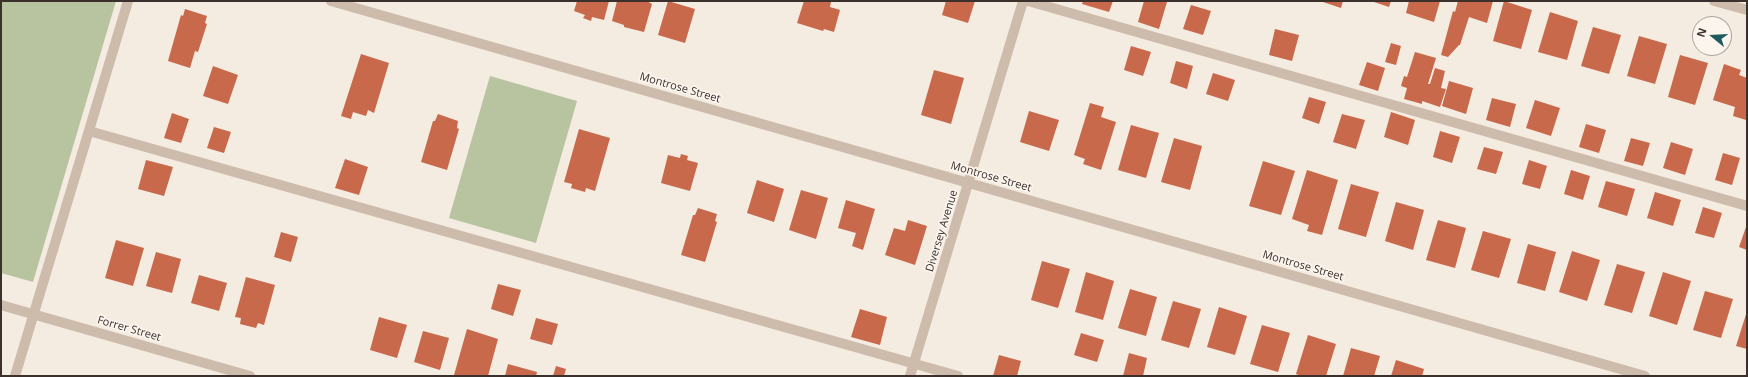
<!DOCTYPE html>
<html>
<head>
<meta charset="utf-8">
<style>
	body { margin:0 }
	#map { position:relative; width:1748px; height:377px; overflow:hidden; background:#f4ebe1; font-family:"Open Sans",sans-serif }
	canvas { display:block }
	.frame { position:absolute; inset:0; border:2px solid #3b302b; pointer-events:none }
	.north { position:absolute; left:1692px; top:16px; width:40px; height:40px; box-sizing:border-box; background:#fbf5ee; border:1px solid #aea6a0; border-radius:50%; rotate:288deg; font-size:11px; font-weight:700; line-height:16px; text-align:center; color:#3b302b }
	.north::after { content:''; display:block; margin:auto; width:14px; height:18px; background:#1f5a5e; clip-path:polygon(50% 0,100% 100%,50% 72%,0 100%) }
</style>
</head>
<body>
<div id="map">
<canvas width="1748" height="377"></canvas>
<div class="frame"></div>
<div class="north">N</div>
</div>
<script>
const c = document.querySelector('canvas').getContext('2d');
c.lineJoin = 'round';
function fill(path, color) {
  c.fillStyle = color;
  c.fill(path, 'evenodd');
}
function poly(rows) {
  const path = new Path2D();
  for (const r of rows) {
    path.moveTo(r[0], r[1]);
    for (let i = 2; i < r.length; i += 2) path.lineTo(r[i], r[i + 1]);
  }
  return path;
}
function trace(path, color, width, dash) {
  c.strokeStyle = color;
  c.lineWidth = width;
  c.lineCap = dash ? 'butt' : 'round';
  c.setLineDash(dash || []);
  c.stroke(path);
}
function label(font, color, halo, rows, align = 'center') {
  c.font = font + ' "Open Sans",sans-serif';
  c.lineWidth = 3.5;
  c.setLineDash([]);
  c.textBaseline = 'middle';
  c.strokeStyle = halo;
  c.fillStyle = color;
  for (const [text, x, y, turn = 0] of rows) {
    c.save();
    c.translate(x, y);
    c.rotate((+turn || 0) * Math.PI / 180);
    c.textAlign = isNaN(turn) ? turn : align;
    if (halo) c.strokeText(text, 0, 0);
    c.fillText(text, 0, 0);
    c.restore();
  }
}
fill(poly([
	[1,1,116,1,33,282,1,273],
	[490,76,577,101,536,243,449,218]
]), '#b8c4a0');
fill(poly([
	[577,1,609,1,604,20,592,17,591,21,583,18,585,15,574,11],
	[617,1,647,1,652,4,644,32,624,27,624,25,612,21],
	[668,1,695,9,685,43,658,35],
	[804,1,830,1,831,2,830,7,840,10,834,32,824,29,823,31,797,23],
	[946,1,975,1,968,23,942,15],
	[1083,1,1113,1,1109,12,1082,4],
	[1144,1,1167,2,1159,29,1138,22],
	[1320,1,1343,1,1341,8],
	[1371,1,1391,1,1389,7],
	[1409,1,1440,1,1434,22,1406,13],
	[1458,1,1493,1,1487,23,1469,17,1460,45,1459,45,1448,57,1441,55,1453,11,1455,12],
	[1504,1,1532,10,1521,49,1493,41],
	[1191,5,1211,11,1203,35,1183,29],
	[185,9,207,16,205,23,207,24,198,52,195,51,190,68,168,61,181,15,183,16],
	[1550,12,1578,21,1567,60,1538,52],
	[1593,27,1621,35,1609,74,1581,66],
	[1275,29,1299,35,1292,61,1269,55],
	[1639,36,1667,44,1655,84,1627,76],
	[1391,43,1401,46,1396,65,1385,62],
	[1131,46,1151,52,1143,76,1124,70],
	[1415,52,1436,58,1428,84,1430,84,1435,68,1445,71,1441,88,1446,89,1440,107,1422,101,1422,104,1404,99,1407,88,1401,86,1404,76,1407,77],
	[361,54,389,63,374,113,368,110,366,116,353,112,351,119,341,116],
	[1680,55,1708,63,1695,105,1668,97],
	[1176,61,1193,66,1187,89,1170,83],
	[1367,62,1385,68,1378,91,1359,85],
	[1724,64,1741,70,1739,75,1747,78,1746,120,1733,116,1735,107,1713,100],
	[213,66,238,75,228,104,203,96],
	[934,70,964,78,951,124,921,115],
	[1213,73,1235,80,1228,101,1206,94],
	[1449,81,1473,88,1466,114,1442,106],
	[1309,97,1326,102,1319,124,1302,118],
	[1492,98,1516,104,1510,127,1486,120],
	[1535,100,1560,108,1551,136,1526,128],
	[1090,103,1104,107,1101,117,1116,122,1101,170,1083,164,1085,159,1074,155],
	[1029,111,1059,120,1049,151,1020,142],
	[1391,112,1415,120,1408,145,1384,137],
	[172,113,189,119,181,143,164,138],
	[438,114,458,121,457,128,459,129,447,170,421,162,433,121,435,121],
	[1342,114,1365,120,1356,149,1333,142],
	[1586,124,1606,130,1599,153,1579,147],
	[1131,125,1159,133,1146,178,1118,170],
	[214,127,231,132,224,153,207,148],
	[579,129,610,138,595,191,586,188,585,192,571,188,572,184,564,182],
	[1440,131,1460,137,1452,163,1433,157],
	[1174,138,1202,146,1190,190,1161,182],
	[1631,138,1650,143,1643,166,1624,161],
	[1671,142,1693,149,1685,175,1663,168],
	[1484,147,1503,152,1496,174,1477,169],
	[1723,153,1740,158,1732,185,1715,180],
	[681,154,688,156,687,160,698,163,690,191,661,183,668,155,680,158],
	[345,159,368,167,359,195,335,188],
	[146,160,173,167,164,196,138,189],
	[1529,160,1547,166,1540,189,1522,184],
	[1263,161,1295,171,1281,215,1249,206],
	[1307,170,1338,180,1322,235,1307,231,1309,225,1292,219],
	[1571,170,1590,176,1583,200,1564,194],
	[757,180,784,189,774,222,747,213],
	[1606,181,1635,189,1627,216,1598,207],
	[1351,184,1379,192,1366,237,1338,229],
	[801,190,828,198,816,239,789,230],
	[1655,192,1681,200,1673,226,1647,218],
	[846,200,875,209,863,250,852,246,856,233,838,228],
	[1396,202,1424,210,1413,250,1385,241],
	[1703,207,1722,213,1714,238,1695,233],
	[698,208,717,214,715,221,717,222,705,262,681,255,693,215,695,215],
	[908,220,927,226,915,265,885,255,894,228,905,231],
	[1438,220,1466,228,1455,268,1426,260],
	[1747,224,1747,250,1739,247],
	[1483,231,1511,239,1499,278,1471,270],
	[281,232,298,237,291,262,274,257],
	[116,240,144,248,133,286,105,278],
	[1528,244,1556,252,1545,291,1517,283],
	[1572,251,1600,260,1587,301,1559,292],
	[156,252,181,259,172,293,146,286],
	[1042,261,1070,269,1058,308,1031,300],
	[1617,264,1645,272,1632,313,1604,305],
	[1086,272,1114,281,1103,320,1075,312],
	[1663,272,1691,281,1677,325,1649,316],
	[199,275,227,283,219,311,191,303],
	[246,277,275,285,264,325,258,323,256,328,240,324,241,318,235,317],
	[498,284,521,290,513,316,491,309],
	[1130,289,1157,297,1146,336,1118,328],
	[1705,291,1733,299,1721,338,1693,330],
	[1173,301,1201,309,1189,348,1161,340],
	[1219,307,1247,316,1235,355,1207,347],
	[860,309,887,317,880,345,851,337],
	[1747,311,1747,349,1736,346],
	[379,317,407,325,397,358,370,350],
	[536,318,558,324,552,345,530,339],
	[1262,325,1290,333,1278,372,1250,364],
	[467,329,498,339,488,376,454,375],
	[423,331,449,338,440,370,414,362],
	[1081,333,1104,340,1097,362,1074,355],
	[1308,335,1336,344,1326,376,1301,376,1296,374],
	[1351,348,1380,356,1374,376,1343,376],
	[1129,353,1147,358,1143,376,1123,376],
	[999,355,1021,361,1017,376,993,376],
	[1396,360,1424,369,1422,376,1391,376],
	[508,364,537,372,536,376,505,376],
	[556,366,566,369,564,376,553,376]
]), '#c8694b');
trace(poly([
	[331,1,1645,376],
	[1028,1,1747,206],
	[1714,1,1747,10],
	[89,131,958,376],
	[1,305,250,376],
	[15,376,128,1],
	[910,376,1023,1]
]), '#cdbbac', 10);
label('11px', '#3b302b', '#fbf5ee', [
	["Montrose Street",680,88,16],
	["Montrose Street",991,177,16],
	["Diversey Avenue",942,231,-73],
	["Montrose Street",1303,266,16],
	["Forrer Street",129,329,16]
]);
</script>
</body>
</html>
